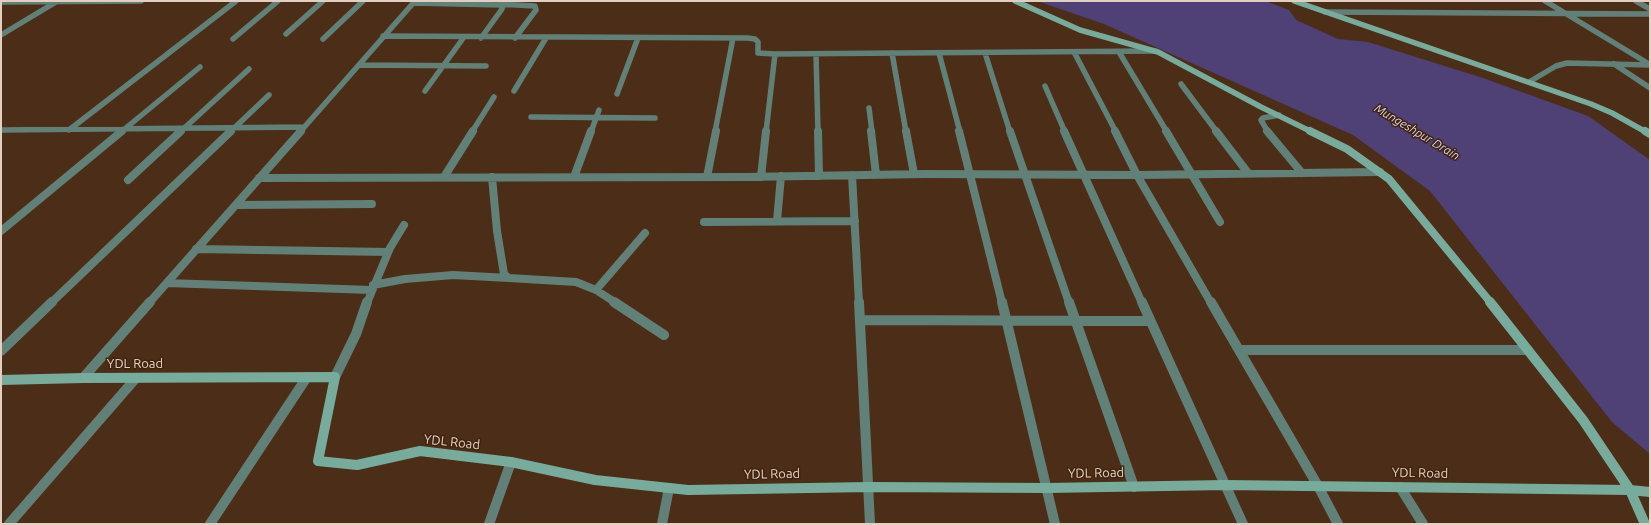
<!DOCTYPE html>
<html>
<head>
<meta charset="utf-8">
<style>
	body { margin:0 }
	#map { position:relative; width:1651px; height:525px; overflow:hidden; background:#4c2e18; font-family:Ubuntu,sans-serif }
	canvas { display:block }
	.frame { position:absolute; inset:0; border:2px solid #e2cfc2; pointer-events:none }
</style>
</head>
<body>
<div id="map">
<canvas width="1651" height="525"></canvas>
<div class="frame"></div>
</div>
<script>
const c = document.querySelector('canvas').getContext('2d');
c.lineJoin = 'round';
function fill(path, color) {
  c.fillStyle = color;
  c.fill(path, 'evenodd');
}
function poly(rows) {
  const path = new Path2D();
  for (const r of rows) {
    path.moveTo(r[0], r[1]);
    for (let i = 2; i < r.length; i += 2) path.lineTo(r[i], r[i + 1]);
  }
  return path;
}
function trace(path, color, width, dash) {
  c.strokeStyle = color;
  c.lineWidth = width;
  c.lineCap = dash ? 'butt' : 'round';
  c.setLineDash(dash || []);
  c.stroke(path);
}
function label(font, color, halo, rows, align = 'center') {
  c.font = font + ' Ubuntu,sans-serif';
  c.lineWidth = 3;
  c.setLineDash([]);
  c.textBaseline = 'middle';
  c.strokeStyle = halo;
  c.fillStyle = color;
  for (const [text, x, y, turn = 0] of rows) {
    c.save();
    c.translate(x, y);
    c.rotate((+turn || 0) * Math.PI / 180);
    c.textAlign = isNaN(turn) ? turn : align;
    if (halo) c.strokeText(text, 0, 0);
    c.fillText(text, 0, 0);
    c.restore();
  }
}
fill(poly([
	[1037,1,1265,1,1289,10,1296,20,1338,39,1368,42,1483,78,1588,116,1650,160,1650,454,1612,422,1430,191,1353,135,1104,24]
]), '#4f4076');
trace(poly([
	[1545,1,1649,64],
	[1636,1,1650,9],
	[1,2,141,1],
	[413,3,502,5,502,9,481,38],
	[499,4,535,6,536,10,515,38],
	[1325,12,1650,14],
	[286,34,323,1],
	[1,35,56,2],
	[383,36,748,38,755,39,758,42,758,53,775,54,1155,51],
	[233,39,278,1],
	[323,39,363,1],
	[1074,52,1116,132],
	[1119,52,1167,132],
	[892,53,906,132],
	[939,53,960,132],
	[985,53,1010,132],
	[816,54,818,132],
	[1614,64,1650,88],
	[359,65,486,66],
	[1529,82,1556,66,1567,63,1650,65],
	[1181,84,1217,132],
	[1045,86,1065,132],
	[425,91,464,37],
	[514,91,546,38],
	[617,94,638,38],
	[869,108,872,132],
	[531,117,655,118],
	[1,130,304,127],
	[69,130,236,1],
	[121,132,200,67],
	[180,132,249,69],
	[230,132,269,95],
	[300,132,415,1],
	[472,132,494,97],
	[591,132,599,110],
	[715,132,733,38],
	[766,132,775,54],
	[1268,132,1261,120,1263,118,1279,115]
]), '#618178', 5.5);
trace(poly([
	[818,131,819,176],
	[871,131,876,175],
	[906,131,914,174],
	[959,131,1002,303],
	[1010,131,1069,303],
	[1064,131,1142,303],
	[1115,131,1137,175,1211,303],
	[1166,131,1220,222],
	[1216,131,1248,173],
	[1267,131,1302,173],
	[852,175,859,303],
	[444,177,473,131],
	[492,177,497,231,504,274,509,278,576,282,596,290,616,303],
	[574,177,591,131],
	[707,177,716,131],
	[761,177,766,131],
	[259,178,745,177,925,174,1137,175,1380,172],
	[128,180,181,131],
	[236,205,372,204],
	[777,221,781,176],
	[704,222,855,221],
	[1,231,122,131],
	[196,249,388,252],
	[167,283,371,290],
	[373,285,405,279,453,275,509,278],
	[596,290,645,233],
	[51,303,231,131],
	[149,303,301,131],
	[367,303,390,248,404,225]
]), '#618178', 8);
trace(poly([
	[614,302,664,335],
	[859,302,870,524],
	[1002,302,1055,524],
	[1069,302,1134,487],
	[1142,302,1243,524],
	[1211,302,1318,486,1338,524],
	[860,320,1150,321],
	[1239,350,1528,350],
	[1,351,52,302],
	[335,377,356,334,367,302],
	[83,378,150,302],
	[1400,487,1423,524],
	[9,524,136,378],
	[210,524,307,377],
	[489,524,511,462],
	[662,524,669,488]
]), '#618178', 10);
trace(poly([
	[1015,1,1080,30,1158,52,1261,107,1312,132],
	[1294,1,1591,104,1612,113,1646,132]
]), '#77ac9d', 5.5);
trace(poly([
	[1310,131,1347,149,1389,179,1491,303],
	[1645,131,1650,134]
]), '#77ac9d', 8);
trace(poly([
	[1490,302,1583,420,1630,490,1645,524],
	[1,380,83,378,335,377,318,461,357,465,420,451,511,462,595,480,688,490,870,487,1047,488,1225,485,1630,490,1650,492]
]), '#77ac9d', 10);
label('italic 12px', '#dbd3f6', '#41240e', [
	["Mungeshpur Drain",1417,132,31]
]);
label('13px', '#e2cfc2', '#41240e', [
	["YDL Road",135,364],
	["YDL Road",452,442,6],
	["YDL Road",1096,473,-1],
	["YDL Road",1420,473,1],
	["YDL Road",772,474,-1]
]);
</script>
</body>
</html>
